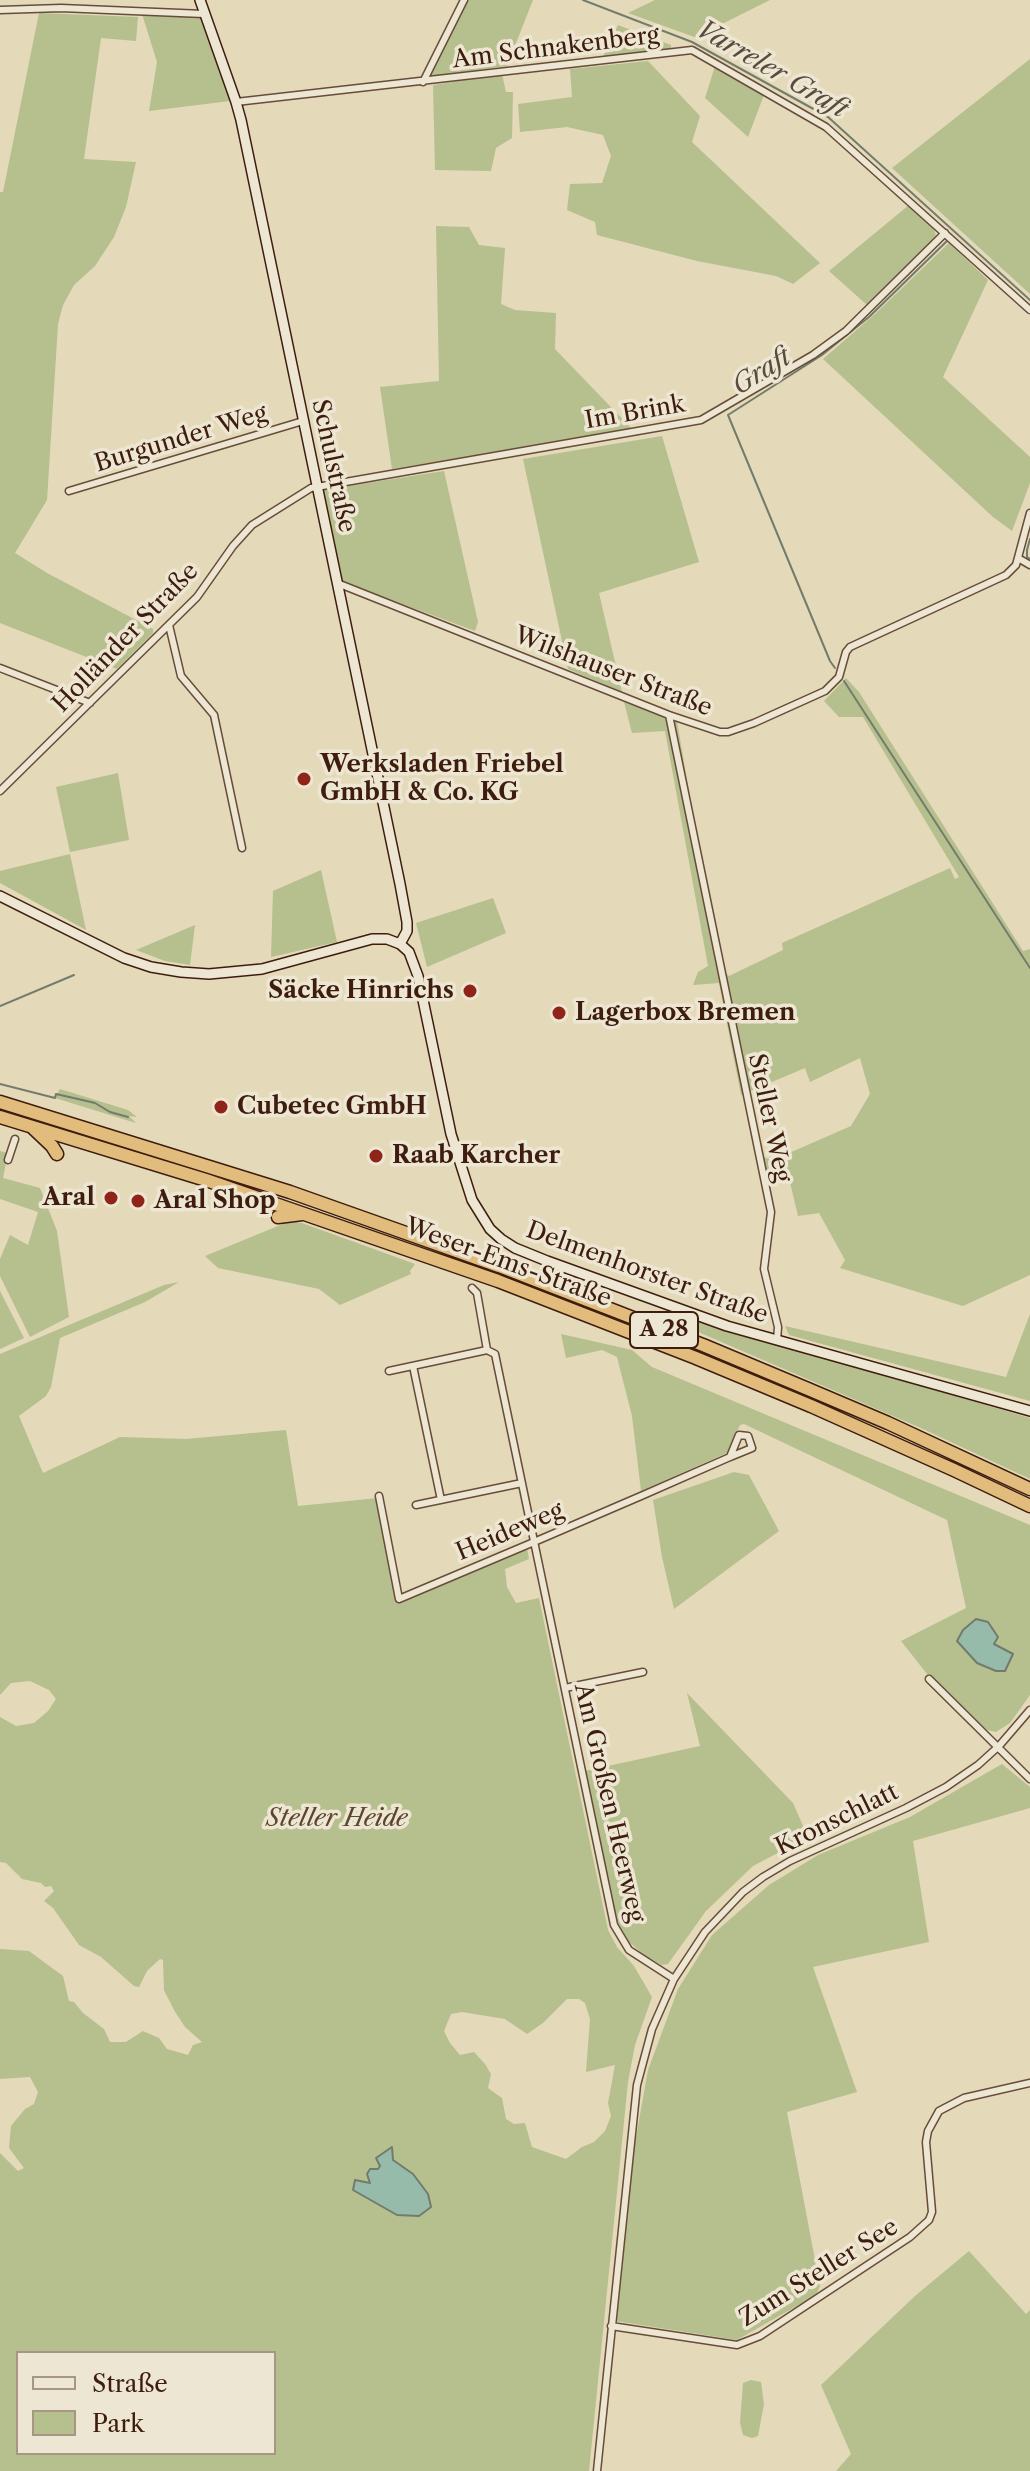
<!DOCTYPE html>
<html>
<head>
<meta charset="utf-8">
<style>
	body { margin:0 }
	#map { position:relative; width:1030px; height:2471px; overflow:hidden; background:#e4d9b9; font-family:"Libre Caslon Text",serif }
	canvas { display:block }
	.legend { position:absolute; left:16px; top:2351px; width:260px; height:104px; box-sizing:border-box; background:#ede6d2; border:2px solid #a79684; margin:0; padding:10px 14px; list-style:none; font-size:24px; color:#3e1d0f }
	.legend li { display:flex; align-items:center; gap:16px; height:40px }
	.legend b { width:40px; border:2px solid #a79684 }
</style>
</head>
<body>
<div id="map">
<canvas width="1030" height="2471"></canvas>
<ul class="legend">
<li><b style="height:10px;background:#ede6d2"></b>Straße</li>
<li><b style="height:22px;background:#b6bf8e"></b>Park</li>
</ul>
</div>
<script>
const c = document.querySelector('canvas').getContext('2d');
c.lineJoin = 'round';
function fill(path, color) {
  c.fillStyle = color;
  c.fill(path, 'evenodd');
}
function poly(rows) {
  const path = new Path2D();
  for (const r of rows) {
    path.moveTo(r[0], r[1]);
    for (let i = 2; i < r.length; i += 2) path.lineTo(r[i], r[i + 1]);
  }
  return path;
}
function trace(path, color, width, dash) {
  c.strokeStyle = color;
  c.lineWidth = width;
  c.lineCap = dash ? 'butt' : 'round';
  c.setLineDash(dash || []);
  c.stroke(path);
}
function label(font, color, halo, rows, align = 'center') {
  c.font = font + ' "Libre Caslon Text",serif';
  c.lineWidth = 7;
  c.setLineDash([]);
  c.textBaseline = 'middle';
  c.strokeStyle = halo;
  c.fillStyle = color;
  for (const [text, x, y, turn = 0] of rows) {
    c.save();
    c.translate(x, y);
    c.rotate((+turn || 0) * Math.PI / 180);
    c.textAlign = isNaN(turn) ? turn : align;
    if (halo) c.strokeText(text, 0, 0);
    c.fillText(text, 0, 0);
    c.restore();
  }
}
fill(poly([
	[468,0,533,0,507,66,427,77],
	[655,0,770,0,704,33,697,38,628,13],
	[39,13,138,17,136,41,101,38,84,159,136,162,126,207,114,237,95,266,74,285,63,305,58,324,47,500,15,553,47,573,153,629,153,633,117,669,0,623,0,192,3,192],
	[142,14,203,17,230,101,149,111,157,62],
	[618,25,671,45,671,49,603,57],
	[1030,59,1030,294,892,168],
	[648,61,700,116,692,142,820,263,793,284,776,276,697,261,597,235,595,222,567,210,570,184,602,183,611,156,603,135,567,127,520,132,518,104,572,97,570,69],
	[715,66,764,95,748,137,705,98],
	[502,74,506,92,513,92,512,138,496,148,491,171,435,170,433,85],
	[909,205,934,228,936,237,867,305,829,271],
	[436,226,469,227,479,245,505,248,501,304,515,310,556,313,555,349,633,430,392,469,380,387,439,381],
	[949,243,988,280,943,377,1030,457,1030,483,1012,531,993,517,823,359,875,314],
	[662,436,699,562,599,593,622,692,568,669,523,459],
	[444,471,478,622,475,631,343,582,322,490],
	[846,678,859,692,1023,951,1030,949,1030,1275,963,1306,840,1268,845,1260,819,1213,798,1216,788,1174,769,1182,762,1157,773,1160,851,1126,870,1094,860,1058,810,1082,805,1068,741,1095,719,983,693,985,698,972,708,966,665,731,632,733,624,702,677,721,719,968,729,976,783,950,782,943,950,868,955,879,959,877,863,717,839,717,824,701],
	[118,773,129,840,70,852,56,787],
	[70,854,86,930,0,883,0,871],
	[321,870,337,942,271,957,273,891],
	[493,898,506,933,427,967,416,923],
	[195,925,190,965,165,961,136,950],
	[60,1089,128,1110,137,1117,129,1116,136,1123,55,1098],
	[0,1151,8,1153,3,1178,40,1188,57,1231,69,1317,30,1337,0,1276,0,1259,10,1235,28,1245,38,1212,0,1199],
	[290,1221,302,1223,415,1264,410,1271,411,1274,340,1305,319,1289,218,1268,205,1256],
	[179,1282,145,1302,60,1338,51,1387,46,1396,19,1416,43,1473,120,1437,186,1439,286,1430,298,1506,378,1498,396,1601,527,1549,529,1559,505,1569,507,1587,516,1603,539,1598,608,1930,617,1947,634,1966,652,1997,635,2045,628,2082,589,2471,0,2471,0,2153,18,2171,24,2168,9,2148,11,2126,25,2109,34,2104,38,2092,30,2077,0,2079,0,1949,29,1951,63,1976,69,2001,74,2002,83,2013,104,2029,110,2042,126,2042,143,2031,159,2038,167,2049,188,2055,193,2045,202,2042,185,2027,174,2010,164,1990,163,1960,160,1959,147,1971,139,1987,134,1986,101,1957,79,1945,53,1908,44,1901,54,1891,51,1886,45,1887,41,1883,22,1879,6,1863,0,1862,0,1717,16,1726,34,1723,48,1711,56,1699,49,1690,30,1681,11,1683,0,1695,0,1354,164,1285],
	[567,1999,579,1999,585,2003,590,2019,586,2072,615,2065,608,2103,611,2116,605,2131,594,2142,582,2147,566,2159,532,2147,525,2123,514,2124,506,2119,502,2098,488,2088,491,2074,485,2064,474,2052,460,2055,450,2043,444,2031,451,2014,462,2012,505,2019,527,2034,543,2023],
	[393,2160,413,2174,428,2194,397,2215,381,2205,371,2185,380,2166],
	[18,2353,274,2353,274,2453,18,2453],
	[0,1291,24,1338,0,1349],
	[671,1312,1030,1418,1030,1479,923,1429,668,1319],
	[1030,1314,1030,1401,789,1335,785,1326,1006,1377],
	[561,1334,632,1350,652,1367,1030,1525,1030,1695,1010,1723,996,1732,987,1730,927,1674,901,1641,966,1608,947,1520,744,1424,740,1425,727,1453,641,1491,632,1416,617,1357,602,1350,566,1358],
	[734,1472,749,1475,779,1531,674,1609,662,1557,653,1500],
	[687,1693,793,1803,808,1837,753,1866,706,1911,668,1964,662,1965,644,1955,629,1942,617,1921,585,1771,700,1746],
	[1002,1764,1030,1787,1030,1808,913,1841,929,1942,813,1967,857,2092,787,2112,820,2286,816,2295,737,2340,615,2321,633,2154,648,2070,678,1989,712,1935,769,1885,818,1855,910,1817],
	[969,2251,1026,2314,1030,2310,1030,2471,836,2471,851,2454,821,2385,915,2296],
	[751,2380,761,2382,764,2404,758,2436,752,2438,743,2435,740,2423,743,2383]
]), '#b6bf8e');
const water = poly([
	[976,1619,988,1622,998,1637,994,1644,1013,1654,1005,1671,996,1671,977,1663,957,1641,963,1630,976,1619],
	[392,2147,393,2160,413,2174,428,2194,431,2207,419,2216,397,2215,353,2190,355,2180,370,2183,367,2174,370,2169,378,2169,380,2166,376,2158,392,2147]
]);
fill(water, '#97bbaa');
trace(water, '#737c6c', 2);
trace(poly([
	[583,0,692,42,828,117,1030,300],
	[1030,539,1027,550,1027,557,1030,559],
	[835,668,830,661,728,415,822,355,869,317,948,240],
	[844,681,1030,968],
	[0,1006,74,975],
	[0,1084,55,1098,56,1094,78,1099,95,1103,110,1112,128,1117]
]), '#737c6c', 2);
const street = poly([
	[0,10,61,8,204,14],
	[423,82,464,0],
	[236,102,692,50,826,127,1030,310],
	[69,491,303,421],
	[1018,558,1030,565],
	[337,583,669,715,720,732,728,732,754,723,825,691,839,677,846,652,850,647,1006,575,1016,565,1030,513],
	[169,625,181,676,214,715,242,848],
	[0,668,90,703],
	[669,715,771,1212,764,1269,778,1327,777,1341],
	[0,791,197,597,233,546,252,525,311,488,701,420,813,355,846,331,945,233],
	[8,1160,15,1139],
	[472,1288,477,1293,487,1350],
	[413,1366,441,1500],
	[389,1371,487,1350,495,1354,614,1925,629,1950,674,1979],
	[379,1496,399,1599,534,1542,641,1496,730,1457,752,1448,748,1436,739,1435,730,1457],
	[416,1505,522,1483],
	[929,1679,1030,1779],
	[565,1688,643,1672],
	[611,2326,737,2345,760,2336,910,2237,929,2220,932,2212,926,2142,928,2131,939,2111,964,2098,1030,2083],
	[597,2471,637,2085,652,2029,674,1979,705,1932,743,1892,763,1877,790,1861,906,1808,946,1787,978,1765,999,1746,1030,1710]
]);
const secondary = poly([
	[200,0,236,102,241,120,400,884,407,922,407,931,400,944],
	[0,896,124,958,151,967,181,972,209,974,262,969,372,939,387,939,400,944,409,952,418,976,451,1134,472,1200,490,1229,501,1239,515,1248,547,1261,727,1326,1030,1411]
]);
const highway = poly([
	[0,1102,290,1192,499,1266,703,1345,808,1389,888,1423,1030,1489],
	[0,1117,206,1180,498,1281,696,1358,811,1406,954,1470,1030,1506],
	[33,1128,52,1146,57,1154],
	[278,1217,302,1214]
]);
trace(street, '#684c3a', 9);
trace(secondary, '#3e1d0f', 12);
trace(highway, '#3e1d0f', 15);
trace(street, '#ede6d2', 6);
trace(secondary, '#ede6d2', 9);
trace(highway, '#e2bc7c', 12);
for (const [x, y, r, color] of [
	[304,779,8,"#8f2418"],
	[470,991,8,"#8f2418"],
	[559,1013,8,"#8f2418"],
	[221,1107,8,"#8f2418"],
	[376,1156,8,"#8f2418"],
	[111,1198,8,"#8f2418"],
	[138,1201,8,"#8f2418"]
]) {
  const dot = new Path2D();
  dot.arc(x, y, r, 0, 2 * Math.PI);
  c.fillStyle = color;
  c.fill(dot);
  trace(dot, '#ede6d2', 3);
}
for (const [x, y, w] of [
	[664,1330,68]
]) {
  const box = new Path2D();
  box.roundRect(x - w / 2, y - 18, w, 36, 6);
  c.fillStyle = '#ede6d2';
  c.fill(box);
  trace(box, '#3e1d0f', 2);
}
label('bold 22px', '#3e1d0f', null, [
	["A 28",664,1330]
]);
label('24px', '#3e1d0f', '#ede6d2', [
	["Am Schnakenberg",556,48,-7],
	["Im Brink",635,413,-10],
	["Burgunder Weg",181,439,-17],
	["Schulstraße",333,466,78],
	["Holländer Straße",126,638,-46],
	["Wilshauser Straße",613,672,21],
	["Steller Weg",769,1118,78],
	["Weser-Ems-Straße",508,1263,20],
	["Delmenhorster Straße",647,1273,20],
	["Heideweg",510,1532,-23],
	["Am Großen Heerweg",609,1803,77],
	["Kronschlatt",837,1820,-26],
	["Zum Steller See",819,2273,-32]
]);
label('bold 24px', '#3e1d0f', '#ede6d2', [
	["Werksladen Friebel",320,765],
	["GmbH & Co. KG",320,793],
	["Säcke Hinrichs",454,991,"right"],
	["Lagerbox Bremen",575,1013],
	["Cubetec GmbH",237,1107],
	["Raab Karcher",392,1156],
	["Aral",95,1198,"right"],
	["Aral Shop",154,1201]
], 'left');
label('italic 24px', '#5c462f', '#ede6d2', [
	["Steller Heide",337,1819]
]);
label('italic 26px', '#594c3e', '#ede6d2', [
	["Varreler Graft",772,70,30],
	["Graft",762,372,-32]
]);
</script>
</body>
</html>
